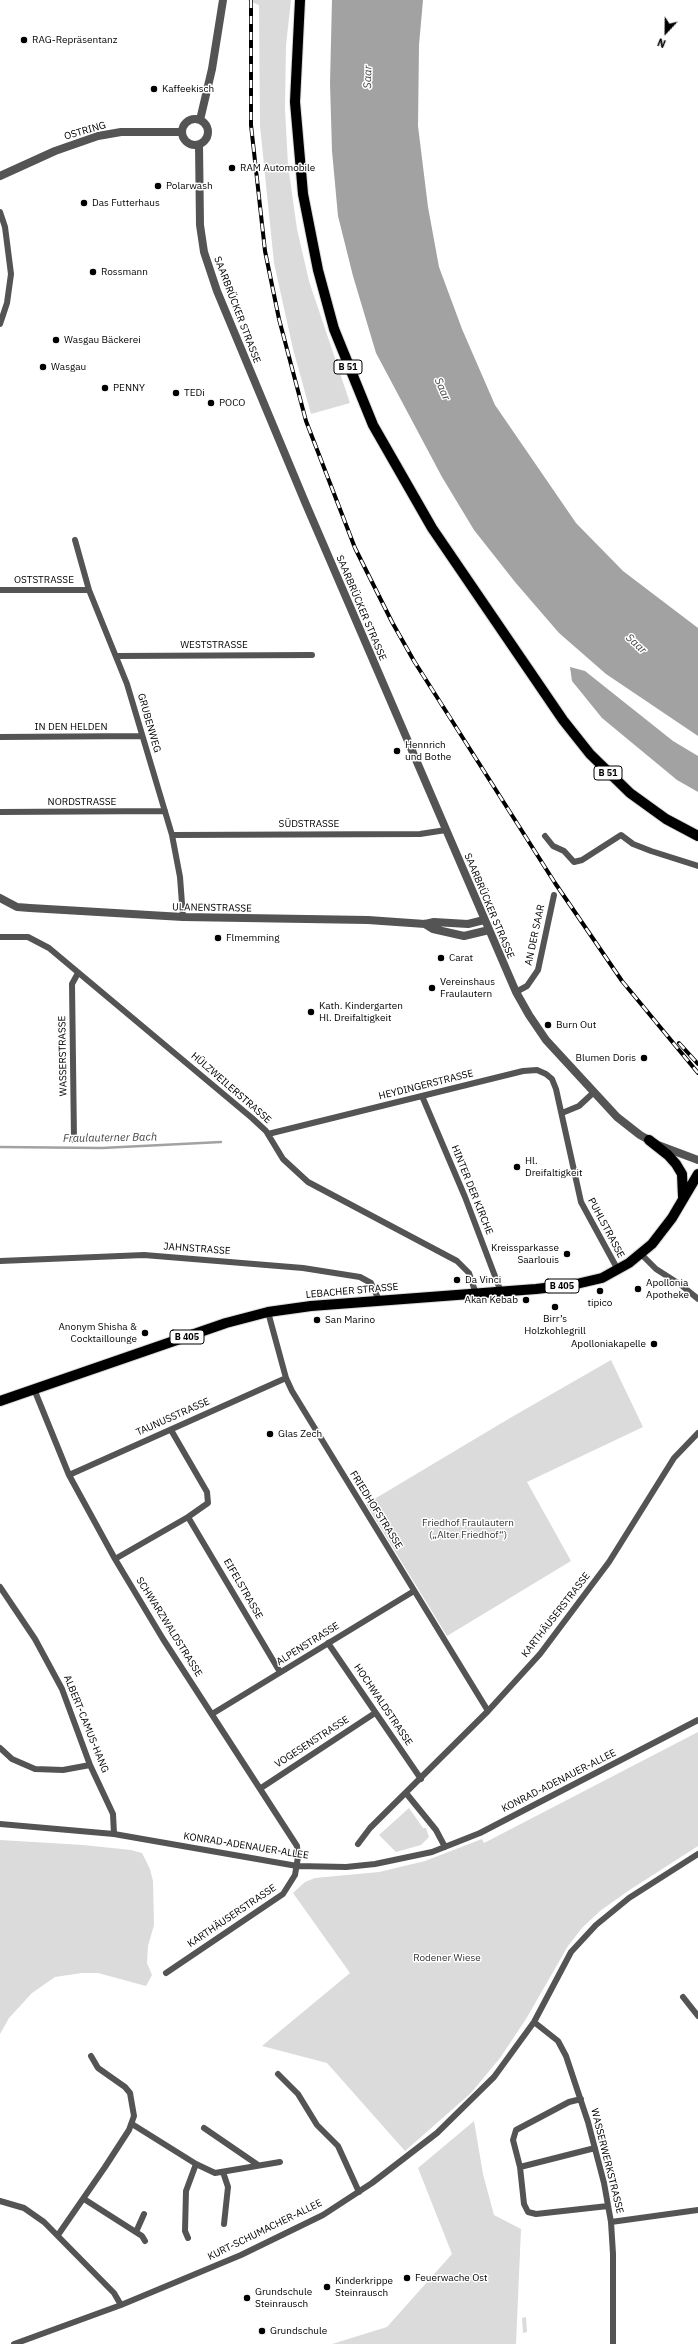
<!DOCTYPE html>
<html>
<head>
<meta charset="utf-8">
<style>
	body { margin:0 }
	#map { position:relative; width:698px; height:2344px; overflow:hidden; background:#fff; font-family:"IBM Plex Sans",sans-serif }
	canvas { display:block }
	.north { position:absolute; left:646px; top:12px; width:40px; height:40px; -webkit-text-stroke:3px #fff; paint-order:stroke; rotate:202deg; font-size:11px; font-weight:700; line-height:16px; text-align:center; color:#000 }
	.north::after { content:''; display:block; margin:auto; width:14px; height:18px; background:#000; clip-path:polygon(50% 0,100% 100%,50% 72%,0 100%) }
</style>
</head>
<body>
<div id="map">
<canvas width="698" height="2344"></canvas>
<div class="north">N</div>
</div>
<script>
const c = document.querySelector('canvas').getContext('2d');
c.lineJoin = 'round';
function fill(path, color) {
  c.fillStyle = color;
  c.fill(path, 'evenodd');
}
function poly(rows) {
  const path = new Path2D();
  for (const r of rows) {
    if (r.length === 3) {
      path.moveTo(r[0] + r[2], r[1]);
      path.arc(r[0], r[1], r[2], 0, 2 * Math.PI);
      continue;
    }
    path.moveTo(r[0], r[1]);
    for (let i = 2; i < r.length; i += 2) path.lineTo(r[i], r[i + 1]);
  }
  return path;
}
function trace(path, color, width, dash) {
  c.strokeStyle = color;
  c.lineWidth = width;
  c.lineCap = dash ? 'butt' : 'round';
  c.setLineDash(dash || []);
  c.stroke(path);
}
function label(font, color, halo, rows, align = 'center') {
  c.font = font + ' "IBM Plex Sans",sans-serif';
  c.lineWidth = 3;
  c.setLineDash([]);
  c.textBaseline = 'middle';
  c.strokeStyle = halo;
  c.fillStyle = color;
  for (const [text, x, y, turn = 0] of rows) {
    c.save();
    c.translate(x, y);
    c.rotate((+turn || 0) * Math.PI / 180);
    c.textAlign = isNaN(turn) ? turn : align;
    if (halo) c.strokeText(text, 0, 0);
    c.fillText(text, 0, 0);
    c.restore();
  }
}
fill(poly([
	[247,0,291,0,286,45,285,109,288,165,297,229,309,281,350,403,311,414,293,349,274,263,260,126,259,5],
	[611,1360,643,1427,527,1482,571,1561,447,1636,366,1504,510,1418],
	[698,1732,698,1846,628,1891,600,1911,582,1928,568,1946,526,2019,500,2058,471,2093,405,2151,327,2063,262,2046,350,1973,293,1893,305,1882,315,1878,379,1872,425,1861,482,1839,484,1843],
	[409,1808,423,1828,426,1828,429,1837,421,1845,396,1852,379,1835],
	[0,1840,83,1845,131,1850,142,1853,150,1869,153,1881,154,1925,148,1946,147,1963,152,1975,146,1986,98,1973,82,1973,55,1977,32,1993,9,2018,0,2034],
	[474,2121,483,2174,494,2215,521,2229,516,2344,332,2344,387,2327,452,2254,418,2168],
	[526,2317,527,2332,523,2333,522,2318]
]), '#dbdbdb');
fill(poly([
	[332,0,423,0,419,45,418,126,428,207,439,267,462,329,495,405,576,523,623,571,698,628,698,736,606,674,559,633,515,582,474,530,442,477,376,353,353,276,338,216,332,151,330,83],
	[570,667,585,671,673,741,698,756,698,792,677,780,602,718,572,681]
]), '#a2a2a2');
trace(poly([
	[0,1147,102,1148,221,1142]
]), '#a2a2a2', 2.5);
const primary = poly([
	[300,0,295,102,303,194,318,270,334,329,373,425,432,528,563,720,590,754,630,793,666,819,698,836],
	[649,1140,668,1155,676,1164,682,1174,683,1197],
	[0,1401,226,1323,268,1312,311,1306,536,1289,572,1285,602,1278,629,1263,652,1244,672,1218,698,1174]
]);
trace(primary, '#dbdbdb', 12);
trace(poly([
	[0,212,5,227,11,274,7,303,0,324],
	[75,540,89,590,127,684,172,835,180,877,183,917],
	[0,590,89,590],
	[116,656,312,655],
	[0,737,142,736],
	[0,812,165,811],
	[172,835,420,834,446,830],
	[545,836,553,846,564,851,574,862,582,860,621,835,633,844,651,851,698,866],
	[0,937,28,937,49,948,252,1118,266,1131,283,1159,308,1182,457,1261,469,1273,476,1294],
	[516,992,527,986,538,970,554,895],
	[422,1096,465,1197,501,1292],
	[562,1113,579,1106,593,1093],
	[268,1134,523,1071,537,1070,546,1074,552,1079,556,1089,581,1202,618,1270],
	[74,1140,72,984,78,973],
	[641,1254,656,1269,681,1285,698,1299],
	[0,1261,144,1255,303,1268,360,1277,371,1283,379,1300],
	[268,1312,286,1378,292,1391,488,1711],
	[34,1389,69,1475,115,1559,163,1639,297,1846,298,1857,295,1875,283,1894,166,1973],
	[69,1475,286,1378],
	[188,1517,280,1672],
	[115,1559,188,1517,208,1503,207,1492,171,1430],
	[0,1587,35,1639,62,1689,90,1765,113,1814,114,1834],
	[328,1643,421,1779],
	[212,1714,414,1591],
	[0,1748,12,1759,35,1769,63,1770,90,1765],
	[261,1788,375,1713],
	[406,1793,436,1830,445,1847],
	[0,1824,114,1834,297,1866,346,1867,375,1864,432,1852,480,1833,698,1720],
	[358,1844,370,1828,488,1711,540,1654,609,1562,674,1458,698,1433],
	[683,1997,698,2016],
	[534,2022,558,2041,566,2056,588,2122,604,2183,611,2222,613,2254,613,2344],
	[278,2074,298,2094,317,2125,338,2146,359,2192],
	[581,2099,569,2102,516,2130,513,2140,520,2167,524,2204,528,2212,536,2214,608,2206],
	[132,2124,196,2164,215,2173,280,2162],
	[204,2128,258,2165],
	[520,2167,595,2148],
	[223,2172,228,2187,224,2224],
	[84,2199,142,2236,145,2241],
	[0,2201,24,2208,44,2222,114,2293,121,2305],
	[611,2222,698,2210],
	[136,2232,144,2214],
	[58,2235,105,2167,129,2130,134,2116,130,2093,125,2087,98,2068,91,2056],
	[188,2238,185,2231,186,2191,196,2164],
	[14,2344,121,2305,241,2255,323,2215,372,2183,437,2133,494,2077,534,2022,571,1952,596,1925,629,1898,698,1854]
]), '#545454', 6);
trace(poly([
	[195,132,13],
	[200,120,212,69,223,0],
	[199,145,200,225,204,252,217,291,305,502,516,992,529,1015,546,1040,617,1117,640,1135,658,1145,698,1160],
	[0,176,55,151,98,136,121,132,182,132],
	[0,898,17,907,30,908,183,917,368,920,425,924,434,922,468,924,484,920],
	[425,924,433,929,464,936,489,930]
]), '#545454', 8);
trace(primary, '#000', 10);
const rail = poly([
	[251,0,251,125,265,251,279,319,306,421,355,548,392,622,414,661,555,883,622,981,698,1073],
	[679,1043,698,1064]
]);
trace(rail, '#000', 4);
trace(rail, '#fff', 2.5, [8]);
for (const [x, y, r, color] of [
	[24,40,4,"#000"],
	[154,89,4,"#000"],
	[232,168,4,"#000"],
	[158,186,4,"#000"],
	[84,203,4,"#000"],
	[93,272,4,"#000"],
	[56,340,4,"#000"],
	[43,367,4,"#000"],
	[105,388,4,"#000"],
	[176,393,4,"#000"],
	[211,403,4,"#000"],
	[397,751,4,"#000"],
	[218,938,4,"#000"],
	[441,958,4,"#000"],
	[432,988,4,"#000"],
	[311,1012,4,"#000"],
	[548,1025,4,"#000"],
	[644,1058,4,"#000"],
	[517,1167,4,"#000"],
	[567,1254,4,"#000"],
	[457,1280,4,"#000"],
	[638,1289,4,"#000"],
	[600,1291,4,"#000"],
	[526,1300,4,"#000"],
	[555,1307,4,"#000"],
	[317,1320,4,"#000"],
	[145,1333,4,"#000"],
	[654,1344,4,"#000"],
	[270,1434,4,"#000"],
	[407,2278,4,"#000"],
	[327,2287,4,"#000"],
	[247,2298,4,"#000"],
	[262,2331,4,"#000"]
]) {
  const dot = new Path2D();
  dot.arc(x, y, r, 0, 2 * Math.PI);
  c.fillStyle = color;
  c.fill(dot);
  trace(dot, '#fff', 1.5);
}
for (const [x, y, w] of [
	[348,367,28],
	[608,773,28],
	[562,1286,34],
	[187,1337,34]
]) {
  const box = new Path2D();
  box.roundRect(x - w / 2, y - 7, w, 14, 3);
  c.fillStyle = '#fff';
  c.fill(box);
  trace(box, '#000', 1);
}
label('bold 9px', '#000', null, [
	["B 51",348,367],
	["B 51",608,773],
	["B 405",562,1286],
	["B 405",187,1337]
]);
label('10px', '#000', '#fff', [
	["RAG-Repräsentanz",32,40],
	["Kaffeekisch",162,89],
	["RAM Automobile",240,168],
	["Polarwash",166,186],
	["Das Futterhaus",92,203],
	["Rossmann",101,272],
	["Wasgau Bäckerei",64,340],
	["Wasgau",51,367],
	["PENNY",113,388],
	["TEDi",184,393],
	["POCO",219,403],
	["Hennrich",405,745],
	["und Bothe",405,757],
	["Flmemming",226,938],
	["Carat",449,958],
	["Vereinshaus",440,982],
	["Fraulautern",440,994],
	["Kath. Kindergarten",319,1006],
	["Hl. Dreifaltigkeit",319,1018],
	["Burn Out",556,1025],
	["Blumen Doris",636,1058,"right"],
	["Hl.",525,1161],
	["Dreifaltigkeit",525,1173],
	["Kreissparkasse",559,1248,"right"],
	["Saarlouis",559,1260,"right"],
	["Da Vinci",465,1280],
	["Apollonia",646,1283],
	["Apotheke",646,1295],
	["Akan Kebab",518,1300,"right"],
	["tipico",600,1303,"center"],
	["Birr’s",555,1319,"center"],
	["Holzkohlegrill",555,1331,"center"],
	["San Marino",325,1320],
	["Anonym Shisha &",137,1327,"right"],
	["Cocktaillounge",137,1339,"right"],
	["Apolloniakapelle",646,1344,"right"],
	["Glas Zech",278,1434],
	["Feuerwache Ost",415,2278],
	["Kinderkrippe",335,2281],
	["Steinrausch",335,2293],
	["Grundschule",255,2292],
	["Steinrausch",255,2304],
	["Grundschule",270,2331]
], 'left');
label('10px', '#000', '#fff', [
	["OSTRING",85,131,-16],
	["SAARBRÜCKER STRASSE",237,310,69],
	["OSTSTRASSE",44,580],
	["SAARBRÜCKER STRASSE",361,608,67],
	["WESTSTRASSE",214,645],
	["GRUBENWEG",149,723,74],
	["IN DEN HELDEN",71,727],
	["NORDSTRASSE",82,802],
	["SÜDSTRASSE",309,824],
	["SAARBRÜCKER STRASSE",489,906,67],
	["ULANENSTRASSE",212,908,1],
	["AN DER SAAR",535,935,-78],
	["WASSERSTRASSE",63,1056,-91],
	["HEYDINGERSTRASSE",426,1085,-14],
	["HÜLZWEILERSTRASSE",231,1088,41],
	["HINTER DER KIRCHE",472,1190,68],
	["PUHLSTRASSE",606,1228,62],
	["JAHNSTRASSE",197,1249,4],
	["LEBACHER STRASSE",352,1291,-5],
	["TAUNUSSTRASSE",173,1417,-24],
	["FRIEDHOFSTRASSE",376,1510,58],
	["EIFELSTRASSE",243,1589,60],
	["KARTHÄUSERSTRASSE",556,1615,-52],
	["SCHWARZWALDSTRASSE",169,1627,58],
	["ALPENSTRASSE",308,1644,-32],
	["HOCHWALDSTRASSE",383,1705,56],
	["ALBERT-CAMUS-HANG",86,1724,68],
	["VOGESENSTRASSE",312,1742,-33],
	["KONRAD-ADENAUER-ALLEE",559,1781,-27],
	["KONRAD-ADENAUER-ALLEE",246,1846,9],
	["KARTHÄUSERSTRASSE",232,1916,-34],
	["WASSERWERKSTRASSE",607,2161,76],
	["KURT-SCHUMACHER-ALLEE",265,2230,-26]
]);
label('10px', '#323232', '#fff', [
	["Friedhof Fraulautern",468,1523],
	["(„Alter Friedhof“)",468,1535],
	["Rodener Wiese",447,1958]
]);
label('italic 11px', '#434343', '#fff', [
	["Saar",368,77,-89],
	["Saar",442,389,66],
	["Saar",636,644,42],
	["Fraulauterner Bach",110,1138,-1]
]);
</script>
</body>
</html>
